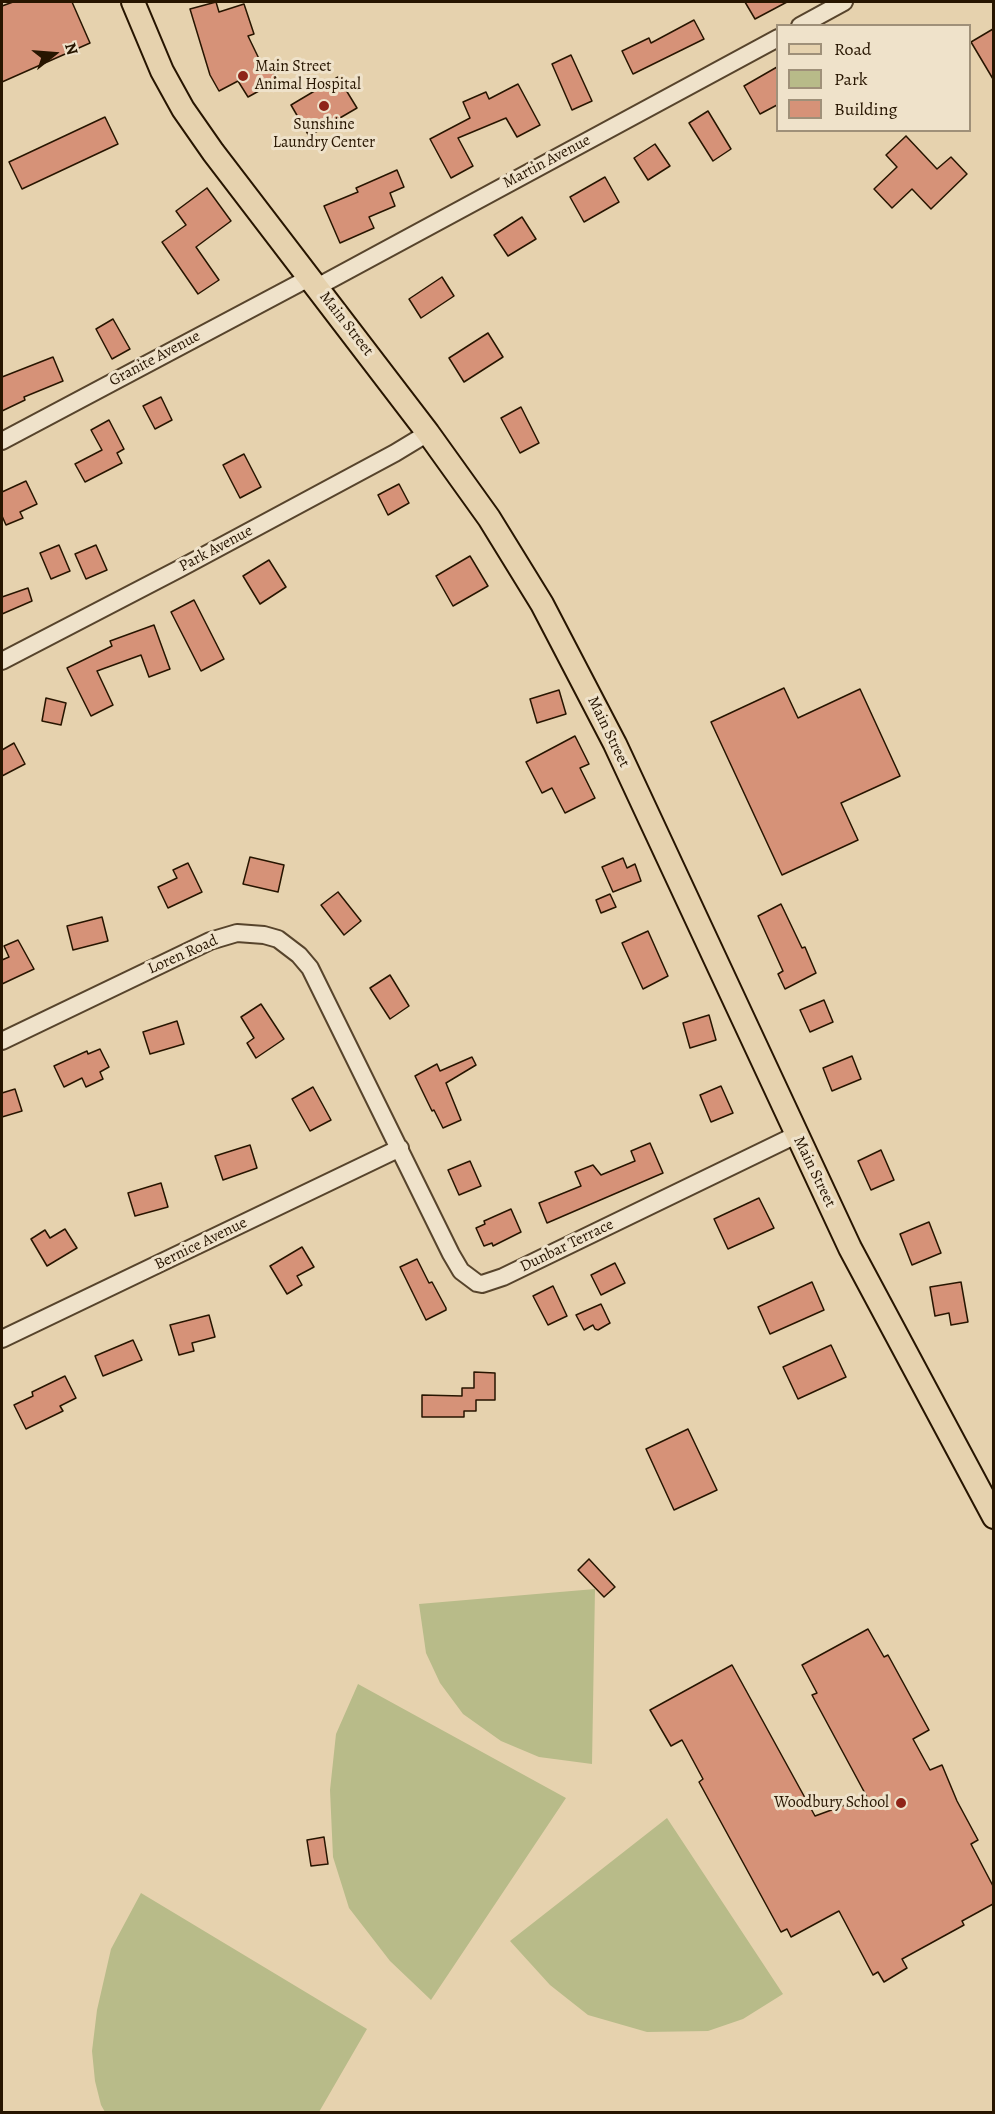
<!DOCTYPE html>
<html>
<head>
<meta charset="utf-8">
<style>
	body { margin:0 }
	#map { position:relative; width:995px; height:2114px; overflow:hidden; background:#e6d2ae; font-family:Alegreya,serif }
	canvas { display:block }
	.frame { position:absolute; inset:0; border:3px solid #271500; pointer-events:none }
	.legend { position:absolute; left:776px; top:24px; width:195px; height:108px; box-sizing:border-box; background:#efe2ca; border:2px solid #9f9079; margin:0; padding:8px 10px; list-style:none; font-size:18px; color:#271500 }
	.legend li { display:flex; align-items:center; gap:12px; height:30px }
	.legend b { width:30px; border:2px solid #9f9079 }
	.north { position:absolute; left:24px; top:24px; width:60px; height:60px; -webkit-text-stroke:4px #efe2ca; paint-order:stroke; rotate:73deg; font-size:16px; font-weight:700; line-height:24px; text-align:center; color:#271500 }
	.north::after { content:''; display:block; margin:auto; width:21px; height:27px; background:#271500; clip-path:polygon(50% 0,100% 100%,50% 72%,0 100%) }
</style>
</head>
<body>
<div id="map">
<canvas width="995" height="2114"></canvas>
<div class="frame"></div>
<ul class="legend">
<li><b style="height:8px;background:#e6d2ae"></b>Road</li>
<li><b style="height:16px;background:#b8bb89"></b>Park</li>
<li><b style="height:16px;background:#d69278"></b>Building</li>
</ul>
<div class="north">N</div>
</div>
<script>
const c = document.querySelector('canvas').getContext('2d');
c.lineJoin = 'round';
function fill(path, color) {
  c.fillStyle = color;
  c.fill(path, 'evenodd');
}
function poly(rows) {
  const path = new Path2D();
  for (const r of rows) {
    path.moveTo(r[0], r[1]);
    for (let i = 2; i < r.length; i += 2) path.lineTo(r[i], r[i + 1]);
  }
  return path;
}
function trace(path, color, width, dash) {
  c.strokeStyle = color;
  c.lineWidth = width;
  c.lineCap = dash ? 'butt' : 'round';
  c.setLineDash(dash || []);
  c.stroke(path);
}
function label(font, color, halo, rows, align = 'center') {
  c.font = font + ' Alegreya,serif';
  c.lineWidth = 6;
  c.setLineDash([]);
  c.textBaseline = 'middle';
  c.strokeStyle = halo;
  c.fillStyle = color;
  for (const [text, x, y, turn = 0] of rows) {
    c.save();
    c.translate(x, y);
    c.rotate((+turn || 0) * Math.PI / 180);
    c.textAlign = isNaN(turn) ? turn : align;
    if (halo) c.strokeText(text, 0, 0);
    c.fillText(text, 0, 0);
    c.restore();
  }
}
fill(poly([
	[595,1589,592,1764,539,1757,501,1741,463,1714,440,1683,426,1653,419,1604],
	[358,1684,566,1798,431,2000,390,1961,349,1908,333,1857,330,1790,336,1734],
	[667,1818,783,1994,743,2019,708,2031,647,2032,588,2015,550,1985,510,1941],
	[141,1893,367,2029,319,2112,105,2112,101,2105,95,2081,92,2051,97,2010,111,1949]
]), '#b8bb89');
const building = poly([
	[13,2,72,2,90,43,2,82,2,6,13,2],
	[216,2,219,12,244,4,254,34,248,36,263,67,270,64,277,81,248,97,238,81,219,91,210,75,190,9,216,2],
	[745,2,787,2,755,19,745,2],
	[694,20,704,39,633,74,622,51,649,38,651,43,694,20],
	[993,29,993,79,971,42,993,29],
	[571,55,592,101,572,110,552,64,571,55],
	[777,67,777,105,760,114,744,86,777,67],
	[338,77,357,108,309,136,291,105,338,77],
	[518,84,540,125,517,137,506,118,458,138,473,166,451,178,430,139,470,118,463,102,486,92,489,99,518,84],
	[708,111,731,149,713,161,689,123,708,111],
	[105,117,118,144,22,189,9,162,105,117],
	[906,136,937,169,951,157,967,174,931,209,912,189,892,208,874,189,897,167,886,155,906,136],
	[655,144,670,166,648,180,634,158,655,144],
	[397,170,404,187,390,193,395,206,369,217,374,228,340,243,324,206,358,192,356,188,397,170],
	[605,177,619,202,584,222,570,197,605,177],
	[207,188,231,221,196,247,219,280,198,294,162,242,186,225,176,211,207,188],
	[522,217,536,239,508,256,494,235,522,217],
	[442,277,454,296,421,318,409,299,442,277],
	[113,319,130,349,112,359,96,329,113,319],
	[488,333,503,357,464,382,449,358,488,333],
	[53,357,63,381,24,397,25,400,2,411,2,377,53,357],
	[161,397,172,420,155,429,143,406,161,397],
	[521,407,539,443,520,453,501,418,521,407],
	[109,420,124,449,117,453,122,463,85,482,75,464,102,450,91,430,109,420],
	[244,454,261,487,240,498,223,465,244,454],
	[26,481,37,504,20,512,23,518,6,525,2,516,2,492,26,481],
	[399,484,409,503,388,515,378,495,399,484],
	[59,545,70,571,51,579,40,553,59,545],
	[96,545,107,570,86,579,75,554,96,545],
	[470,556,488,586,453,606,436,576,470,556],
	[269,560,286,587,260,604,243,576,269,560],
	[28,588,32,601,2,614,2,597,28,588],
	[194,600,224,659,201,671,171,612,194,600],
	[154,625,170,669,149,677,141,655,97,671,113,705,91,716,67,668,112,646,110,641,154,625],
	[784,688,798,718,860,689,900,776,841,803,858,840,782,875,711,722,784,688],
	[559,690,566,714,537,723,530,699,559,690],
	[46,698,66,703,61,725,42,721,46,698],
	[575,736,589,764,580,768,595,798,565,813,552,788,542,793,526,762,575,736],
	[14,743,25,764,2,776,2,750,14,743],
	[250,857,284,865,278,892,243,884,250,857],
	[623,858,627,868,635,864,641,881,613,892,602,867,623,858],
	[188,863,202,892,168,908,158,887,177,878,173,870,188,863],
	[338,892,361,921,344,935,321,905,338,892],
	[610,894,616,907,601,913,596,900,610,894],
	[781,904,802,948,805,947,816,973,785,989,778,974,783,971,758,916,781,904],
	[102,917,108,941,73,950,67,926,102,917],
	[648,931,668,976,643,989,622,943,648,931],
	[18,940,34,969,2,984,2,960,9,957,4,946,18,940],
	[390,975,409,1006,390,1019,370,988,390,975],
	[824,1000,833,1022,810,1032,800,1010,824,1000],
	[261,1004,284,1039,256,1058,247,1043,254,1038,241,1017,261,1004],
	[709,1015,716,1040,690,1048,683,1023,709,1015],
	[177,1021,184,1044,150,1054,143,1032,177,1021],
	[100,1049,109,1067,100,1072,103,1079,86,1087,82,1078,64,1087,54,1066,87,1051,88,1054,100,1049],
	[852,1056,861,1079,832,1091,823,1068,852,1056],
	[472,1057,476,1065,446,1083,461,1120,443,1128,434,1110,432,1111,415,1076,437,1064,440,1071,472,1057],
	[721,1086,733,1113,711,1122,700,1095,721,1086],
	[313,1087,331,1120,310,1131,292,1099,313,1087],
	[15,1089,22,1111,2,1117,2,1093,15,1089],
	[650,1143,663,1173,547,1223,539,1203,581,1186,575,1172,593,1165,601,1175,635,1161,631,1151,650,1143],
	[250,1145,257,1168,223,1180,215,1156,250,1145],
	[881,1150,894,1180,871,1190,858,1161,881,1150],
	[470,1161,481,1186,459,1195,448,1170,470,1161],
	[161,1183,168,1207,135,1216,128,1193,161,1183],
	[759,1198,774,1228,728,1249,714,1219,759,1198],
	[511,1209,521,1232,493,1246,492,1243,484,1246,476,1228,485,1224,484,1221,511,1209],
	[929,1222,941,1253,912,1265,900,1234,929,1222],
	[65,1229,77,1248,47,1266,31,1239,45,1230,50,1238,65,1229],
	[302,1247,314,1267,297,1276,302,1285,287,1294,270,1266,302,1247],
	[417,1259,429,1283,432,1282,446,1308,446,1310,426,1320,400,1267,417,1259],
	[615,1263,625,1283,601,1295,591,1275,615,1263],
	[812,1282,824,1310,770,1334,758,1307,812,1282],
	[961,1282,968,1322,951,1325,949,1313,935,1316,930,1287,961,1282],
	[553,1286,567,1316,548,1325,533,1296,553,1286],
	[601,1304,610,1323,598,1330,595,1329,593,1325,584,1330,576,1315,601,1304],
	[209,1315,215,1337,192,1343,194,1351,179,1355,170,1325,209,1315],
	[133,1340,142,1360,103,1376,95,1356,133,1340],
	[831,1345,846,1377,798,1399,783,1367,831,1345],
	[474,1372,495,1373,495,1400,476,1400,476,1411,464,1411,464,1417,422,1417,422,1395,462,1396,462,1388,474,1388,474,1372],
	[65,1376,76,1398,60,1406,63,1411,26,1429,14,1405,33,1396,32,1392,65,1376],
	[688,1429,717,1490,674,1510,646,1449,688,1429],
	[589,1559,615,1587,604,1597,578,1570,589,1559],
	[868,1629,884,1657,888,1655,929,1730,913,1739,930,1770,942,1765,957,1801,978,1840,971,1844,993,1886,993,1904,962,1921,964,1925,902,1959,907,1968,884,1982,878,1972,873,1975,839,1911,791,1937,787,1929,781,1932,699,1782,703,1779,682,1740,671,1746,650,1710,732,1665,815,1816,867,1797,812,1695,817,1693,802,1665,868,1629],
	[324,1837,328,1864,311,1866,307,1840,324,1837]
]);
fill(building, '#d69278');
trace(building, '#271500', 1.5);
const minor = poly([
	[800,26,844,2],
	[317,287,778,38],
	[2,441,309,278],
	[2,661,179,569,395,453,428,433],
	[2,1041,210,941,237,933,264,935,278,939,299,955,310,968,451,1254,461,1271,477,1283,482,1284,503,1277,796,1135],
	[2,1339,400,1148]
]);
const major = poly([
	[133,2,162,71,183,109,213,152,428,433,489,518,542,604,615,744,850,1248,994,1517]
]);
trace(minor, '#57442c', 20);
trace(major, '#271500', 26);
trace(minor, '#efe2ca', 16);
trace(major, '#e6d2ae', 22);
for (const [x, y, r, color] of [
	[243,76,6,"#8f2418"],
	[324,106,6,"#8f2418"],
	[901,1803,6,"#8f2418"]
]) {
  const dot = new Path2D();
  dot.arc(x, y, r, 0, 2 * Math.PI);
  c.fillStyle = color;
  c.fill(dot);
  trace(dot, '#efe2ca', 2);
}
label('16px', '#271500', '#efe2ca', [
	["Main Street",255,67],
	["Animal Hospital",255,85],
	["Sunshine",324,125,"center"],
	["Laundry Center",324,143,"center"],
	["Woodbury School",889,1803,"right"]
], 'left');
label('16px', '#271500', '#efe2ca', [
	["Martin Avenue",547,162,-28],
	["Main Street",346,324,52],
	["Granite Avenue",155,359,-28],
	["Park Avenue",216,549,-28],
	["Main Street",608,732,64],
	["Loren Road",183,955,-24],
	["Main Street",814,1172,64],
	["Bernice Avenue",201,1244,-26],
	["Dunbar Terrace",567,1246,-26]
]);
</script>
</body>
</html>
